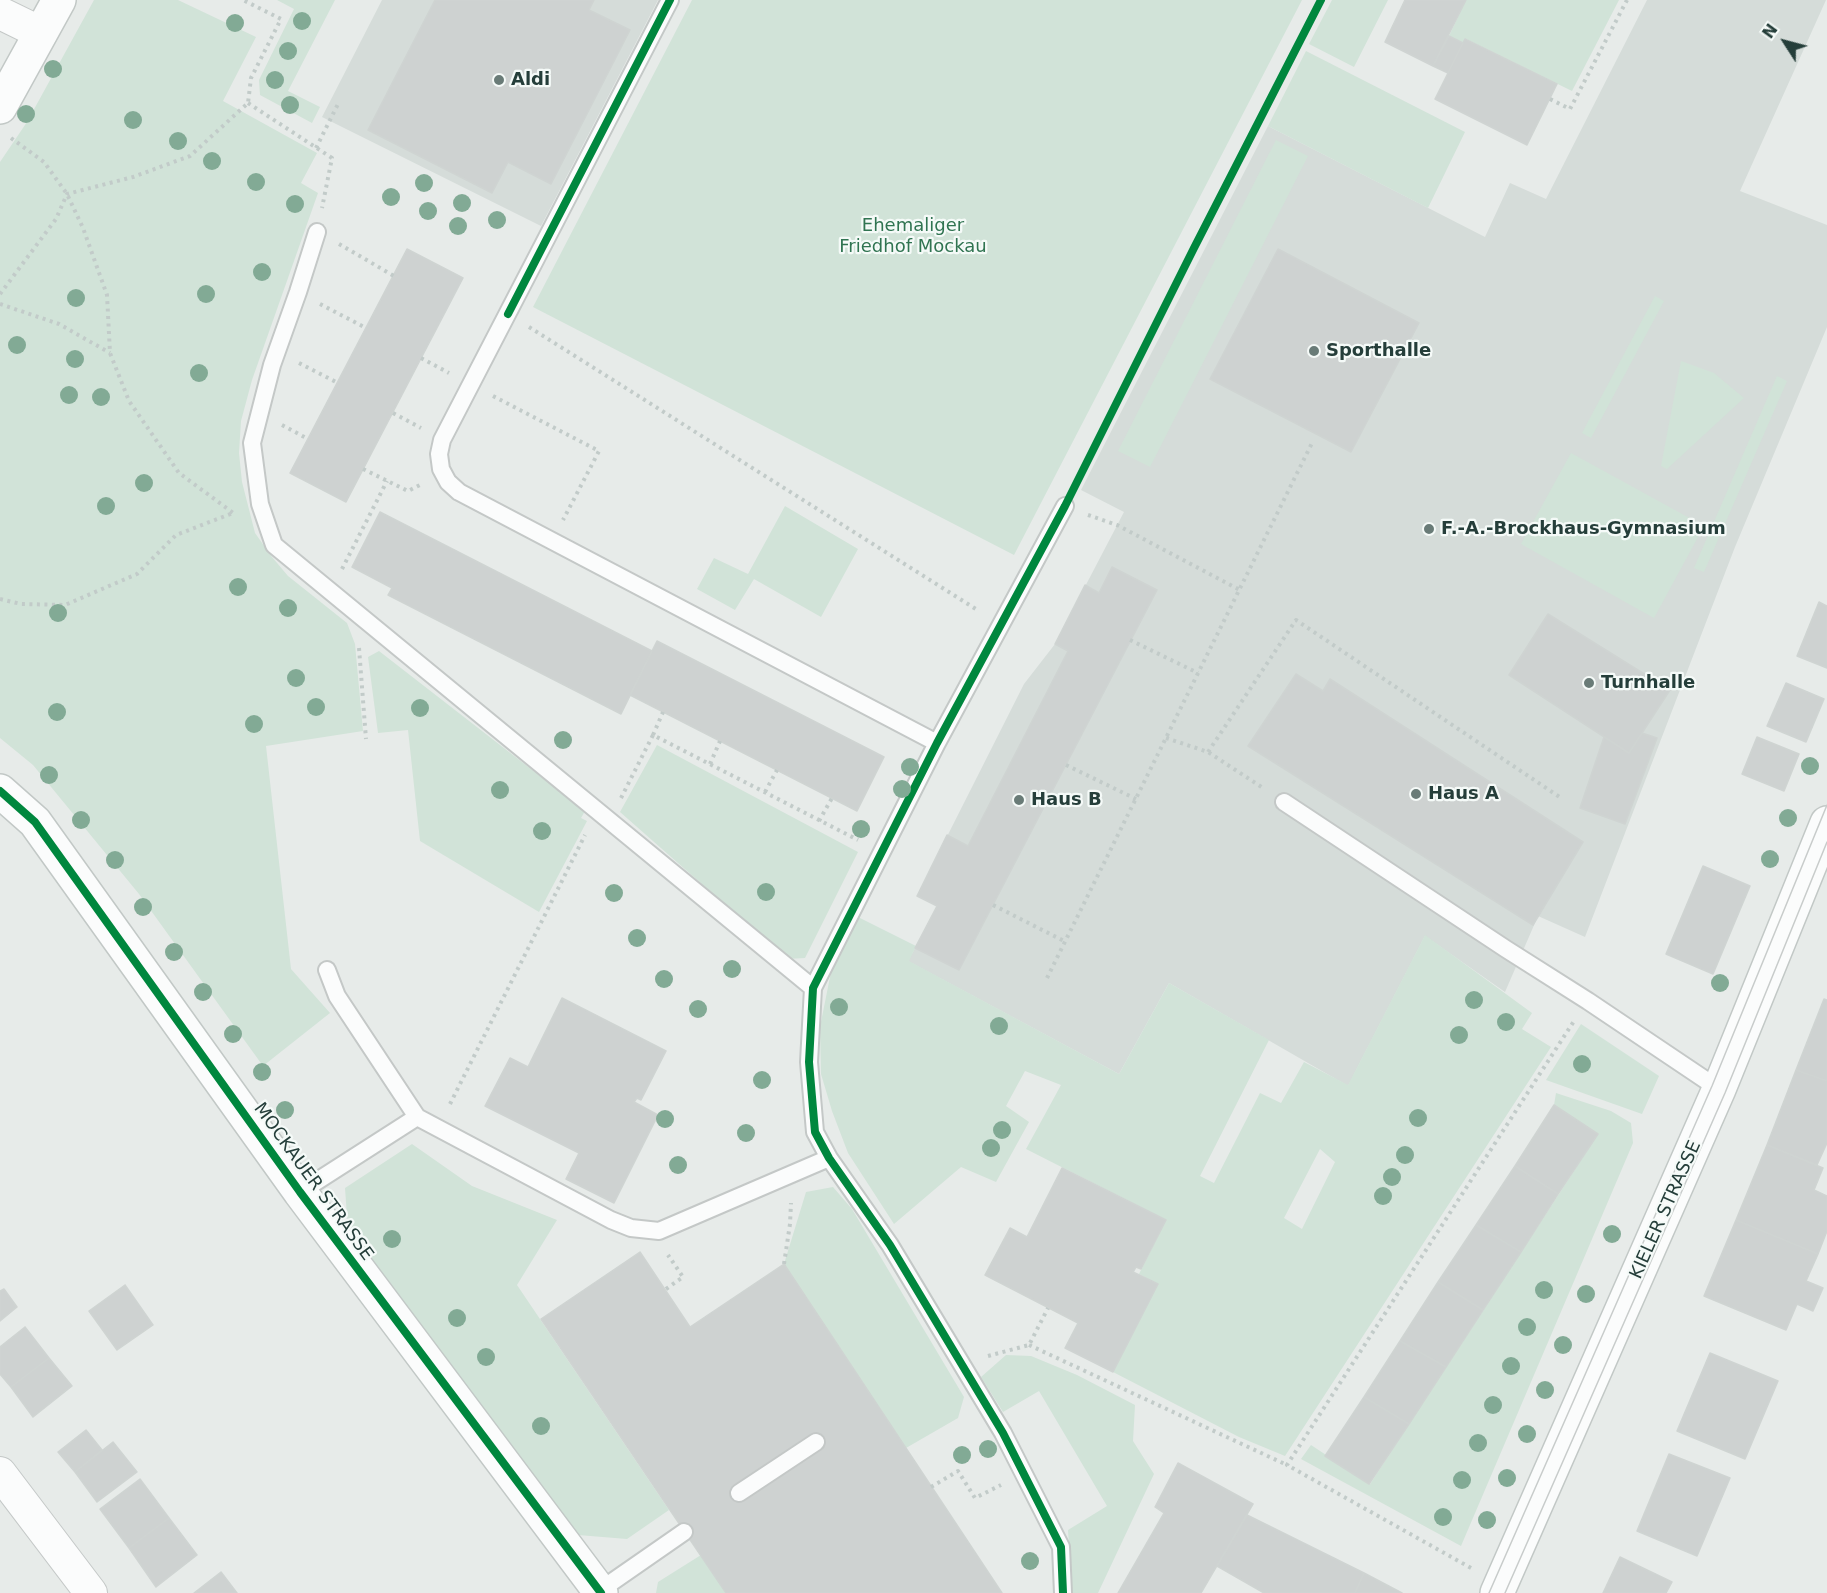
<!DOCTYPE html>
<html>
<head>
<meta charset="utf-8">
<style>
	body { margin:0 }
	#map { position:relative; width:1827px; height:1593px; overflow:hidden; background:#e7ebe9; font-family:"DejaVu Sans",sans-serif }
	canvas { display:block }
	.north { position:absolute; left:1755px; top:12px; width:60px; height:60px; -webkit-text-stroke:4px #f5faf8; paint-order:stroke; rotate:306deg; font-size:16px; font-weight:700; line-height:24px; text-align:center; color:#253e3a }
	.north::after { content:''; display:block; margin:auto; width:21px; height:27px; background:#253e3a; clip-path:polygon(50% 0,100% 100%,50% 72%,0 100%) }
</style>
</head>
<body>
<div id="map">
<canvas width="1827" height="1593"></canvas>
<div class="north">N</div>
</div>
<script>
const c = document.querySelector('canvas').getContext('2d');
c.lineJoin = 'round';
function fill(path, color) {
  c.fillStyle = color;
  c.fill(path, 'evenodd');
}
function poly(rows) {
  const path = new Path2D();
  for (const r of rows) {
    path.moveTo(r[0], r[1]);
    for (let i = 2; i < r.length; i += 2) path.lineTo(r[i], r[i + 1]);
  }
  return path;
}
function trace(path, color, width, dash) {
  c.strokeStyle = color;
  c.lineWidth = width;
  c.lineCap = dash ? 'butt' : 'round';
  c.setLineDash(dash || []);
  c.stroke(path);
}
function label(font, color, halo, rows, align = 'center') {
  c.font = font + ' "DejaVu Sans",sans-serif';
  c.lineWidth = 4.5;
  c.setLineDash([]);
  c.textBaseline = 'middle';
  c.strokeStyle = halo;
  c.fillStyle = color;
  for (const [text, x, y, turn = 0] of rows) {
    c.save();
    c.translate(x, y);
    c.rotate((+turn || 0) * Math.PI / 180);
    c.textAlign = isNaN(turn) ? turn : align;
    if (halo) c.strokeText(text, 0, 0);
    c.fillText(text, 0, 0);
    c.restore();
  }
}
fill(poly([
	[382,0,658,0,541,226,322,117],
	[1647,0,1826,0,1740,191,1827,225,1827,327,1735,547,1585,937,1538,916,1505,992,1425,936,1348,1086,1169,983,1119,1074,908,961,937,906,917,896,1024,684,1055,644,1124,512,1081,490,1268,126,1485,237,1510,183,1546,199]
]), '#d5dcd9');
fill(poly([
	[94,0,178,0,256,37,223,101,317,153,301,183,318,193,252,380,241,421,239,453,242,482,255,533,272,557,288,576,347,623,355,644,363,731,266,746,291,969,330,1013,263,1066,139,894,33,765,0,738,0,162,27,122],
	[277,0,335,0,288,91,320,107,312,123,260,95,259,80,294,9],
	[692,0,1302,0,1014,555,533,307],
	[1332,0,1388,0,1354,67,1309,44],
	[1466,0,1619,0,1572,91,1466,39,1463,43,1449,36],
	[1306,51,1465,132,1428,208,1268,126],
	[1276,140,1308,156,1150,467,1118,451],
	[1655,296,1664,301,1591,438,1582,433],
	[1681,361,1714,373,1744,398,1667,469,1661,466],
	[1777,376,1787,381,1704,572,1694,568],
	[1571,453,1704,526,1654,618,1521,544],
	[785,506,858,549,821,617,754,579,735,610,697,589,714,558,748,574],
	[379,651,585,811,581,818,587,821,539,912,420,841,408,730,378,733,368,657],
	[657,745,858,852,805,958,787,959,620,812],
	[858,917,916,946,909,961,1119,1074,1169,983,1269,1040,1200,1176,1214,1183,1260,1093,1281,1103,1304,1062,1348,1085,1425,935,1532,1013,1522,1029,1551,1047,1285,1456,1239,1437,1113,1372,1157,1284,1139,1274,1166,1220,1026,1149,1061,1085,1025,1071,1006,1106,1029,1122,996,1182,961,1167,894,1224,848,1153,832,1111,821,1074,820,1027,832,967],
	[1320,1149,1335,1162,1302,1229,1284,1218],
	[1581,1024,1659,1076,1642,1114,1546,1080],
	[1556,1093,1611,1111,1631,1123,1633,1143,1461,1546,1301,1459,1311,1445,1370,1484,1598,1134,1554,1105],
	[412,1144,472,1186,557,1220,517,1285,669,1510,627,1539,578,1535,425,1340,348,1231,345,1188],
	[833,1187,852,1209,964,1397,958,1418,906,1448,784,1264,806,1192],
	[1006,1355,1031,1356,1077,1375,1135,1405,1133,1441,1154,1474,1098,1593,1072,1593,1068,1530,1107,1506,1039,1391,1003,1412,981,1377],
	[701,1555,726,1593,656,1593,658,1582]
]), '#d1e3d8');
const building = poly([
	[435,0,594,0,589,10,630,30,551,184,508,162,492,193,368,130,435,0],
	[1405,0,1466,0,1433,66,1385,42,1405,0],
	[1449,36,1463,43,1448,73,1433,66,1449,36],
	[1465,39,1557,84,1527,145,1435,99,1465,39],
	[407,249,463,278,346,502,290,473,407,249],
	[1278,249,1419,323,1351,452,1210,379,1278,249],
	[380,512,652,651,621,714,388,595,392,588,352,567,380,512],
	[1112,567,1157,590,959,970,915,948,937,906,917,896,947,835,968,846,1068,651,1055,644,1085,585,1099,593,1112,567],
	[1819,602,1827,606,1827,668,1797,656,1819,602],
	[1548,614,1670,690,1629,753,1509,675,1548,614],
	[657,641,884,757,857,811,630,695,657,641],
	[1296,674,1323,691,1330,679,1583,842,1533,925,1248,746,1296,674],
	[1786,683,1824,699,1806,742,1767,726,1786,683],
	[1642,733,1657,738,1625,824,1580,808,1604,737,1629,753,1642,733],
	[1757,737,1799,754,1784,791,1742,774,1757,737],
	[1703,866,1750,886,1713,974,1666,954,1703,866],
	[562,998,666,1051,641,1100,637,1098,634,1102,658,1115,614,1203,566,1179,579,1153,485,1106,510,1058,528,1067,562,998],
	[1824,999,1827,1000,1827,1081,1796,1070,1824,999],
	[1796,1070,1827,1081,1827,1143,1817,1165,1767,1145,1796,1070],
	[1554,1105,1598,1134,1558,1194,1515,1166,1554,1105],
	[1767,1145,1823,1168,1814,1190,1827,1196,1827,1231,1818,1254,1736,1220,1767,1145],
	[1515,1166,1558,1194,1521,1252,1476,1225,1515,1166],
	[1062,1168,1166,1220,1141,1269,1136,1267,1133,1272,1158,1284,1113,1372,1065,1348,1078,1323,985,1275,1010,1228,1027,1237,1062,1168],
	[1736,1220,1818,1254,1806,1281,1823,1288,1813,1311,1797,1304,1786,1330,1704,1296,1736,1220],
	[1476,1225,1521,1252,1483,1310,1438,1282,1476,1225],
	[640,1252,690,1327,784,1264,1002,1593,726,1593,541,1319,640,1252],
	[1438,1282,1483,1310,1446,1367,1400,1341,1438,1282],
	[125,1285,153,1325,117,1350,89,1311,125,1285],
	[4,1289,17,1307,0,1321,0,1291,4,1289],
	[25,1327,49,1358,11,1387,0,1374,0,1347,25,1327],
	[1400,1341,1446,1367,1409,1424,1364,1397,1400,1341],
	[1710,1353,1778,1381,1745,1459,1677,1431,1710,1353],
	[49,1358,72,1386,33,1417,11,1387,49,1358],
	[1364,1397,1409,1424,1369,1484,1325,1456,1364,1397],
	[86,1430,102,1450,75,1472,58,1452,86,1430],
	[113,1442,137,1472,97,1502,75,1472,113,1442],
	[1669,1454,1730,1478,1697,1556,1637,1531,1669,1454],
	[1178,1463,1253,1504,1201,1593,1118,1593,1164,1513,1155,1507,1178,1463],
	[140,1479,169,1518,129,1548,100,1509,140,1479],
	[1247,1515,1364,1573,1355,1593,1264,1593,1217,1566,1247,1515],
	[169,1518,197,1555,156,1587,129,1548,169,1518],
	[1620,1557,1672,1582,1666,1593,1603,1593,1620,1557],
	[221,1572,237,1593,194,1593,221,1572],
	[1364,1573,1402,1593,1355,1593,1364,1573]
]);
fill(building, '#ced2d1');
trace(building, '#cfd4d2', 1.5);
const lane = poly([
	[670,0,442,440,439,454,441,469,448,482,459,492,937,743],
	[317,232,298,292,272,365,252,443,260,504,274,545,813,988],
	[1284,802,1506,949,1588,1001,1719,1089],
	[417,1117,611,1220,631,1228,659,1231,829,1158],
	[300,1192,417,1117,337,996,327,970],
	[739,1493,816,1442],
	[599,1591,684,1532],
	[1063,1593,1061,1547,1003,1433,890,1245,829,1158,815,1132,809,1062,813,988,937,743,1065,506]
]);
const street = poly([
	[0,13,41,33],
	[0,1473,91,1593]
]);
const secondary = poly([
	[0,107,59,0],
	[0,791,35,822,300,1192,601,1593],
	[1497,1593,1719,1089,1827,823]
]);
trace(lane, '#c4c8c7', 20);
trace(street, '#c4c8c7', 34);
trace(secondary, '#c2c8c6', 36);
trace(poly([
	[1550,99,1570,109,1627,0],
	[248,103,332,158,322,208],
	[11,138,44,162,67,194,83,228,107,295,110,353,129,401,179,473,236,515],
	[316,148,338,104],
	[339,244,394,276],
	[0,294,56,219,67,194,133,177,190,156,248,103,251,78,281,19,243,0],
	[0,304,59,324,110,353],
	[320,304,366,328],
	[529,327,979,611],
	[421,358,449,373],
	[299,363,338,383],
	[493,396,599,451,563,520],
	[393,413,421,428],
	[282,425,308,439],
	[363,469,408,491,422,484],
	[1088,515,1117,525,1240,590],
	[342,569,387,481],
	[0,599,21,604,65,605,137,574,176,535,233,513],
	[1130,640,1198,673],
	[359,648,366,739],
	[653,735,663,712],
	[1166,738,1208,752,1263,788],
	[1208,752,1296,620,1561,798],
	[710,764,720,741],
	[1066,765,1136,799],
	[765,792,777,770],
	[621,798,653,735,858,840],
	[819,821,832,798],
	[993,905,1066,942],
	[1047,978,1312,443],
	[450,1104,585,835],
	[784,1264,790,1224,791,1203],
	[666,1289,683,1277,668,1255],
	[1029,1345,1287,1465],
	[988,1356,1029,1345,1048,1308],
	[931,1487,958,1471,975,1498,1001,1485],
	[1471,1568,1287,1465,1574,1021]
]), '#c2cbc9', 4, [3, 4.5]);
trace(lane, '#fbfcfc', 16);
trace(street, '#fbfcfc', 32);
trace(secondary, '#fbfcfc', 33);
trace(poly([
	[1489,1593,1712,1086,1827,805],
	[1505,1593,1725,1093,1827,842]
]), '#c8cccb', 1.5);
trace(poly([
	[508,314,670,0],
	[0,791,35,822,300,1192,601,1593],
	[1063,1593,1061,1547,1003,1433,890,1245,829,1158,815,1132,809,1062,813,988,937,743,1065,506,1194,248,1321,0]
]), '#00873e', 8);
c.fillStyle = '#82aa95';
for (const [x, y] of [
	[302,21],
	[235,23],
	[288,51],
	[53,69],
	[275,80],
	[290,105],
	[26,114],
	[133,120],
	[178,141],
	[212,161],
	[256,182],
	[424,183],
	[391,197],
	[462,203],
	[295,204],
	[428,211],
	[497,220],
	[458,226],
	[262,272],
	[206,294],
	[76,298],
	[17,345],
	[75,359],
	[199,373],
	[69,395],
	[101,397],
	[144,483],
	[106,506],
	[238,587],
	[288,608],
	[58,613],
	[296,678],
	[316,707],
	[420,708],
	[57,712],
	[254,724],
	[563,740],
	[1810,766],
	[910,767],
	[49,775],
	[902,789],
	[500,790],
	[1788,818],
	[81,820],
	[861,829],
	[542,831],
	[1770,859],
	[115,860],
	[766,892],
	[614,893],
	[143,907],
	[637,938],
	[174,952],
	[732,969],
	[664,979],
	[1720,983],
	[203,992],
	[1474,1000],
	[839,1007],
	[698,1009],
	[1506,1022],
	[999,1026],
	[233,1034],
	[1459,1035],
	[1582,1064],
	[262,1072],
	[762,1080],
	[285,1110],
	[1418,1118],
	[665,1119],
	[1002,1130],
	[746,1133],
	[991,1148],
	[1405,1155],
	[678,1165],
	[1392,1177],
	[1383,1196],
	[1612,1234],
	[392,1239],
	[1544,1290],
	[1586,1294],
	[457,1318],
	[1527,1327],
	[1563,1345],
	[486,1357],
	[1511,1366],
	[1545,1390],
	[1493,1405],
	[541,1426],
	[1527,1434],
	[1478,1443],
	[988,1449],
	[962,1455],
	[1507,1478],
	[1462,1480],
	[1443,1517],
	[1487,1520],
	[1030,1561]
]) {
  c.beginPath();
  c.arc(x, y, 9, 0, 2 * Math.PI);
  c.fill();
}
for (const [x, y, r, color] of [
	[499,80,6,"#697b77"],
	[1314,351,6,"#697b77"],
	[1429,529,6,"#697b77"],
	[1589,683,6,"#697b77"],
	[1416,794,6,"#697b77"],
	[1019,800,6,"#697b77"]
]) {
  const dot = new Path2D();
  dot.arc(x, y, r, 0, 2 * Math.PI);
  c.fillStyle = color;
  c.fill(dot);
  trace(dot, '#f5faf8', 2);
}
label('bold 18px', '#253e3a', '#f5faf8', [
	["Aldi",511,80],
	["Sporthalle",1326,351],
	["F.-A.-Brockhaus-Gymnasium",1441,529],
	["Turnhalle",1601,683],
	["Haus A",1428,794],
	["Haus B",1031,800]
], 'left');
label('18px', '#307451', '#f5faf8', [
	["Ehemaliger",913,226],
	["Friedhof Mockau",913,247]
]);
label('18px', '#253e3a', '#f5faf8', [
	["MOCKAUER STRASSE",313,1182,54],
	["KIELER STRASSE",1666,1210,-66]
]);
</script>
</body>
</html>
